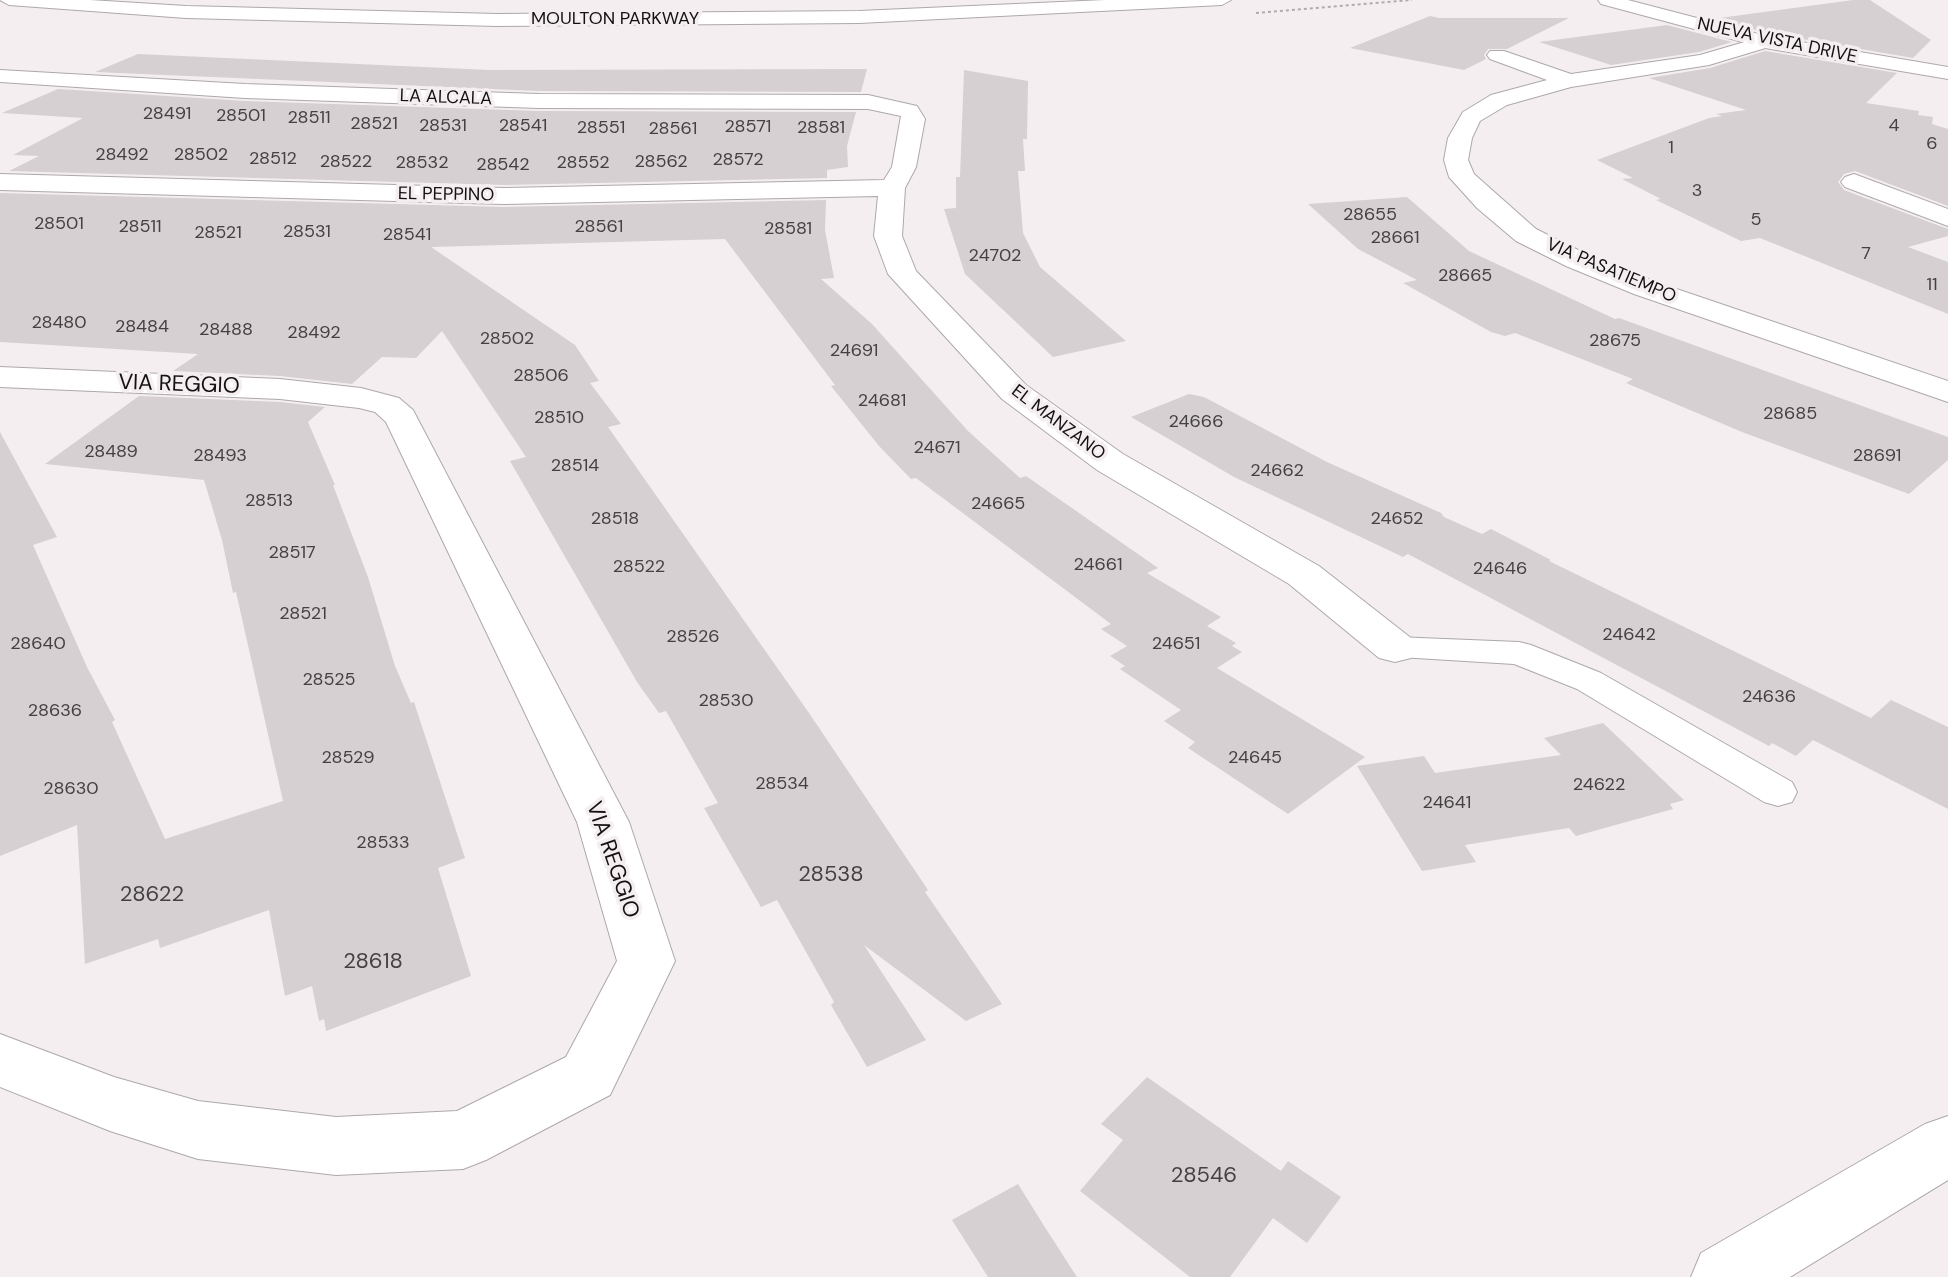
<!DOCTYPE html>
<html>
<head>
<meta charset="utf-8">
<style>
	body { margin:0 }
	canvas { display:block; background:#f4eef0 }
</style>
</head>
<body>
<canvas width="1948" height="1277"></canvas>
<script>
const c = document.querySelector('canvas').getContext('2d');
c.lineJoin = 'round';
function fill(path, color) {
  c.fillStyle = color;
  c.fill(path, 'evenodd');
}
function poly(rows) {
  const path = new Path2D();
  for (const r of rows) {
    path.moveTo(r[0], r[1]);
    for (let i = 2; i < r.length; i += 2) path.lineTo(r[i], r[i + 1]);
  }
  return path;
}
function trace(path, color, width, dash) {
  c.strokeStyle = color;
  c.lineWidth = width;
  c.lineCap = dash ? 'butt' : 'round';
  c.setLineDash(dash || []);
  c.stroke(path);
}
function label(font, color, halo, rows, align = 'center') {
  c.font = font + ' "DM Sans",sans-serif';
  c.lineWidth = 7;
  c.setLineDash([]);
  c.textBaseline = 'middle';
  c.strokeStyle = halo;
  c.fillStyle = color;
  for (const [text, x, y, turn = 0] of rows) {
    c.save();
    c.translate(x, y);
    c.rotate((+turn || 0) * Math.PI / 180);
    c.textAlign = isNaN(turn) ? turn : align;
    if (halo) c.strokeText(text, 0, 0);
    c.fillText(text, 0, 0);
    c.restore();
  }
}
fill(poly([
	[1853,0,1870,0,1931,40,1913,58,1767,33,1712,19],
	[1430,16,1439,18,1569,18,1507,49,1488,49,1484,55,1486,59,1464,70,1350,48],
	[1667,25,1732,42,1699,52,1611,65,1539,42],
	[1765,51,1897,73,1866,103,1919,111,1918,115,1933,117,1932,124,1948,129,1948,206,1855,171,1844,174,1838,182,1844,190,1948,229,1948,236,1908,247,1948,262,1948,314,1760,238,1741,241,1656,200,1661,199,1622,179,1633,178,1597,160,1709,118,1722,116,1716,114,1746,110,1649,78,1710,68],
	[138,54,490,70,867,69,861,92,539,91,95,72],
	[964,70,1028,81,1027,139,1023,139,1025,171,1018,171,1023,233,1040,267,1126,341,1053,357,965,274,944,209,956,208,956,177,960,177],
	[58,89,245,101,539,111,856,112,847,146,848,167,827,170,827,178,504,185,9,171,39,156,13,155,83,118,2,113],
	[0,193,504,207,826,200,825,230,834,278,821,279,872,324,968,431,1020,478,1026,476,1158,568,1147,573,1221,617,1207,626,1236,643,1232,646,1242,652,1217,668,1365,757,1288,814,1188,748,1195,742,1164,721,1181,710,1120,669,1125,666,1110,656,1127,646,1101,629,1111,624,916,478,911,479,879,446,831,386,835,385,725,239,431,247,575,345,599,381,590,383,621,424,608,427,809,713,928,890,925,892,1002,1004,966,1021,864,945,926,1040,867,1067,831,1005,834,1002,777,900,761,907,704,808,718,803,666,711,659,713,637,682,510,461,526,457,442,331,416,358,382,357,352,384,280,376,173,371,198,354,0,342],
	[1407,197,1469,251,1615,319,1619,318,1948,437,1948,460,1909,494,1742,432,1626,383,1633,379,1515,333,1505,336,1491,332,1403,283,1417,280,1358,249,1308,204],
	[1189,394,1204,397,1327,462,1441,513,1444,517,1482,534,1491,529,1551,560,1549,561,1871,718,1891,700,1948,727,1948,809,1813,740,1796,756,1772,743,1769,746,1408,554,1403,557,1234,477,1131,417],
	[139,396,280,402,325,407,308,422,335,485,333,485,368,577,395,666,411,703,414,702,465,858,438,868,471,976,326,1031,324,1019,319,1021,312,986,285,996,269,910,160,948,158,939,85,964,77,825,0,856,0,432,57,537,33,545,87,667,115,720,112,722,165,839,283,801,236,592,233,593,222,540,204,480,45,464],
	[1603,723,1684,800,1670,804,1673,809,1576,836,1569,828,1465,845,1476,862,1422,871,1357,766,1424,756,1435,773,1561,755,1544,738],
	[1147,1077,1281,1171,1288,1161,1341,1197,1307,1243,1273,1218,1230,1277,1190,1277,1080,1191,1123,1140,1101,1124],
	[1018,1184,1046,1229,1077,1277,988,1277,952,1220]
]), '#d6d0d2');
const service = poly([
	[1395,637,1519,642,1531,645,1601,673,1792,782,1797,792,1792,802,1778,806,1764,802,1577,689,1514,664,1383,656,1378,648,1383,640,1395,637]
]);
const minor = poly([
	[1765,36,1772,38,1775,42,1772,46,1709,65,1571,87,1507,105,1480,121,1472,138,1468,160,1474,174,1536,229,1586,254,1656,282,1948,381,1948,402,1634,294,1566,266,1516,241,1477,208,1449,177,1444,160,1448,138,1463,112,1491,95,1547,80,1490,59,1487,55,1490,51,1504,51,1571,74,1700,55,1765,36],
	[0,70,245,84,539,94,868,95,917,106,925,119,916,167,905,188,902,236,916,271,1026,385,1123,454,1319,566,1411,638,1417,648,1411,658,1395,662,1379,658,1289,584,1097,470,1002,399,888,274,874,236,878,196,504,204,0,190,0,174,504,188,884,180,892,167,901,116,868,109,539,108,245,98,0,82,0,70],
	[1854,174,1948,209,1948,226,1845,187,1841,182,1845,177,1854,174],
	[0,367,280,379,361,388,399,398,413,410,629,822,675,961,610,1095,486,1160,463,1169,336,1175,198,1159,110,1131,0,1087,0,1034,114,1077,198,1101,336,1117,457,1111,566,1057,617,961,577,822,386,422,375,412,359,408,280,399,0,387,0,367],
	[1948,1116,1948,1180,1790,1277,1691,1277,1701,1253,1925,1124,1948,1116]
]);
const tertiary = poly([
	[1598,0,1628,0,1766,36,1948,67,1948,79,1765,48,1601,4,1598,0]
]);
const primary = poly([
	[0,0,90,0,186,6,497,14,859,11,1105,0,1231,0,1222,5,859,23,497,26,186,18,9,5,0,0]
]);
trace(service, '#aea8aa', 2);
trace(minor, '#aea8aa', 2);
trace(tertiary, '#aea8aa', 2);
trace(primary, '#aea8aa', 2);
trace(poly([
	[1256,13,1412,0]
]), '#b0abad', 2, [3, 3]);
fill(service, '#fff');
fill(minor, '#fff');
fill(tertiary, '#fff');
fill(primary, '#fff');
label('18px', '#131111', '#f4eef0', [
	["MOULTON PARKWAY",615,19],
	["NUEVA VISTA DRIVE",1777,41,12],
	["LA ALCALA",446,98,2],
	["EL PEPPINO",446,195,1],
	["VIA PASATIEMPO",1611,271,23],
	["EL MANZANO",1058,423,37]
]);
label('18px', '#444141', null, [
	["28491",167,114],
	["28501",241,116],
	["28511",309,118],
	["28521",374,124],
	["28531",443,126],
	["28541",523,126],
	["4",1894,126],
	["28571",748,127],
	["28551",601,128],
	["28581",821,128],
	["28561",673,129],
	["6",1932,144],
	["1",1671,148],
	["28492",122,155],
	["28502",201,155],
	["28512",273,159],
	["28572",738,160],
	["28522",346,162],
	["28562",661,162],
	["28532",422,163],
	["28552",583,163],
	["28542",503,165],
	["3",1697,191],
	["28655",1370,215],
	["5",1756,220],
	["28501",59,224],
	["28511",140,227],
	["28561",599,227],
	["28581",788,229],
	["28531",307,232],
	["28521",218,233],
	["28541",407,235],
	["28661",1395,238],
	["7",1866,254],
	["24702",995,256],
	["28665",1465,276],
	["11",1932,285],
	["28480",59,323],
	["28484",142,327],
	["28488",226,330],
	["28492",314,333],
	["28502",507,339],
	["28675",1615,341],
	["24691",854,351],
	["28506",541,376],
	["24681",882,401],
	["28685",1790,414],
	["28510",559,418],
	["24666",1196,422],
	["24671",937,448],
	["28489",111,452],
	["28493",220,456],
	["28691",1877,456],
	["28514",575,466],
	["24662",1277,471],
	["28513",269,501],
	["24665",998,504],
	["28518",615,519],
	["24652",1397,519],
	["28517",292,553],
	["24661",1098,565],
	["28522",639,567],
	["24646",1500,569],
	["28521",303,614],
	["24642",1629,635],
	["28526",693,637],
	["28640",38,644],
	["24651",1176,644],
	["28525",329,680],
	["24636",1769,697],
	["28530",726,701],
	["28636",55,711],
	["28529",348,758],
	["24645",1255,758],
	["28534",782,784],
	["24622",1599,785],
	["28630",71,789],
	["24641",1447,803],
	["28533",383,843]
]);
label('22px', '#131111', '#f4eef0', [
	["VIA REGGIO",179,385,2],
	["VIA REGGIO",612,860,71]
]);
label('22px', '#444141', null, [
	["28538",831,875],
	["28622",152,895],
	["28618",373,962],
	["28546",1204,1176]
]);
</script>
</body>
</html>
